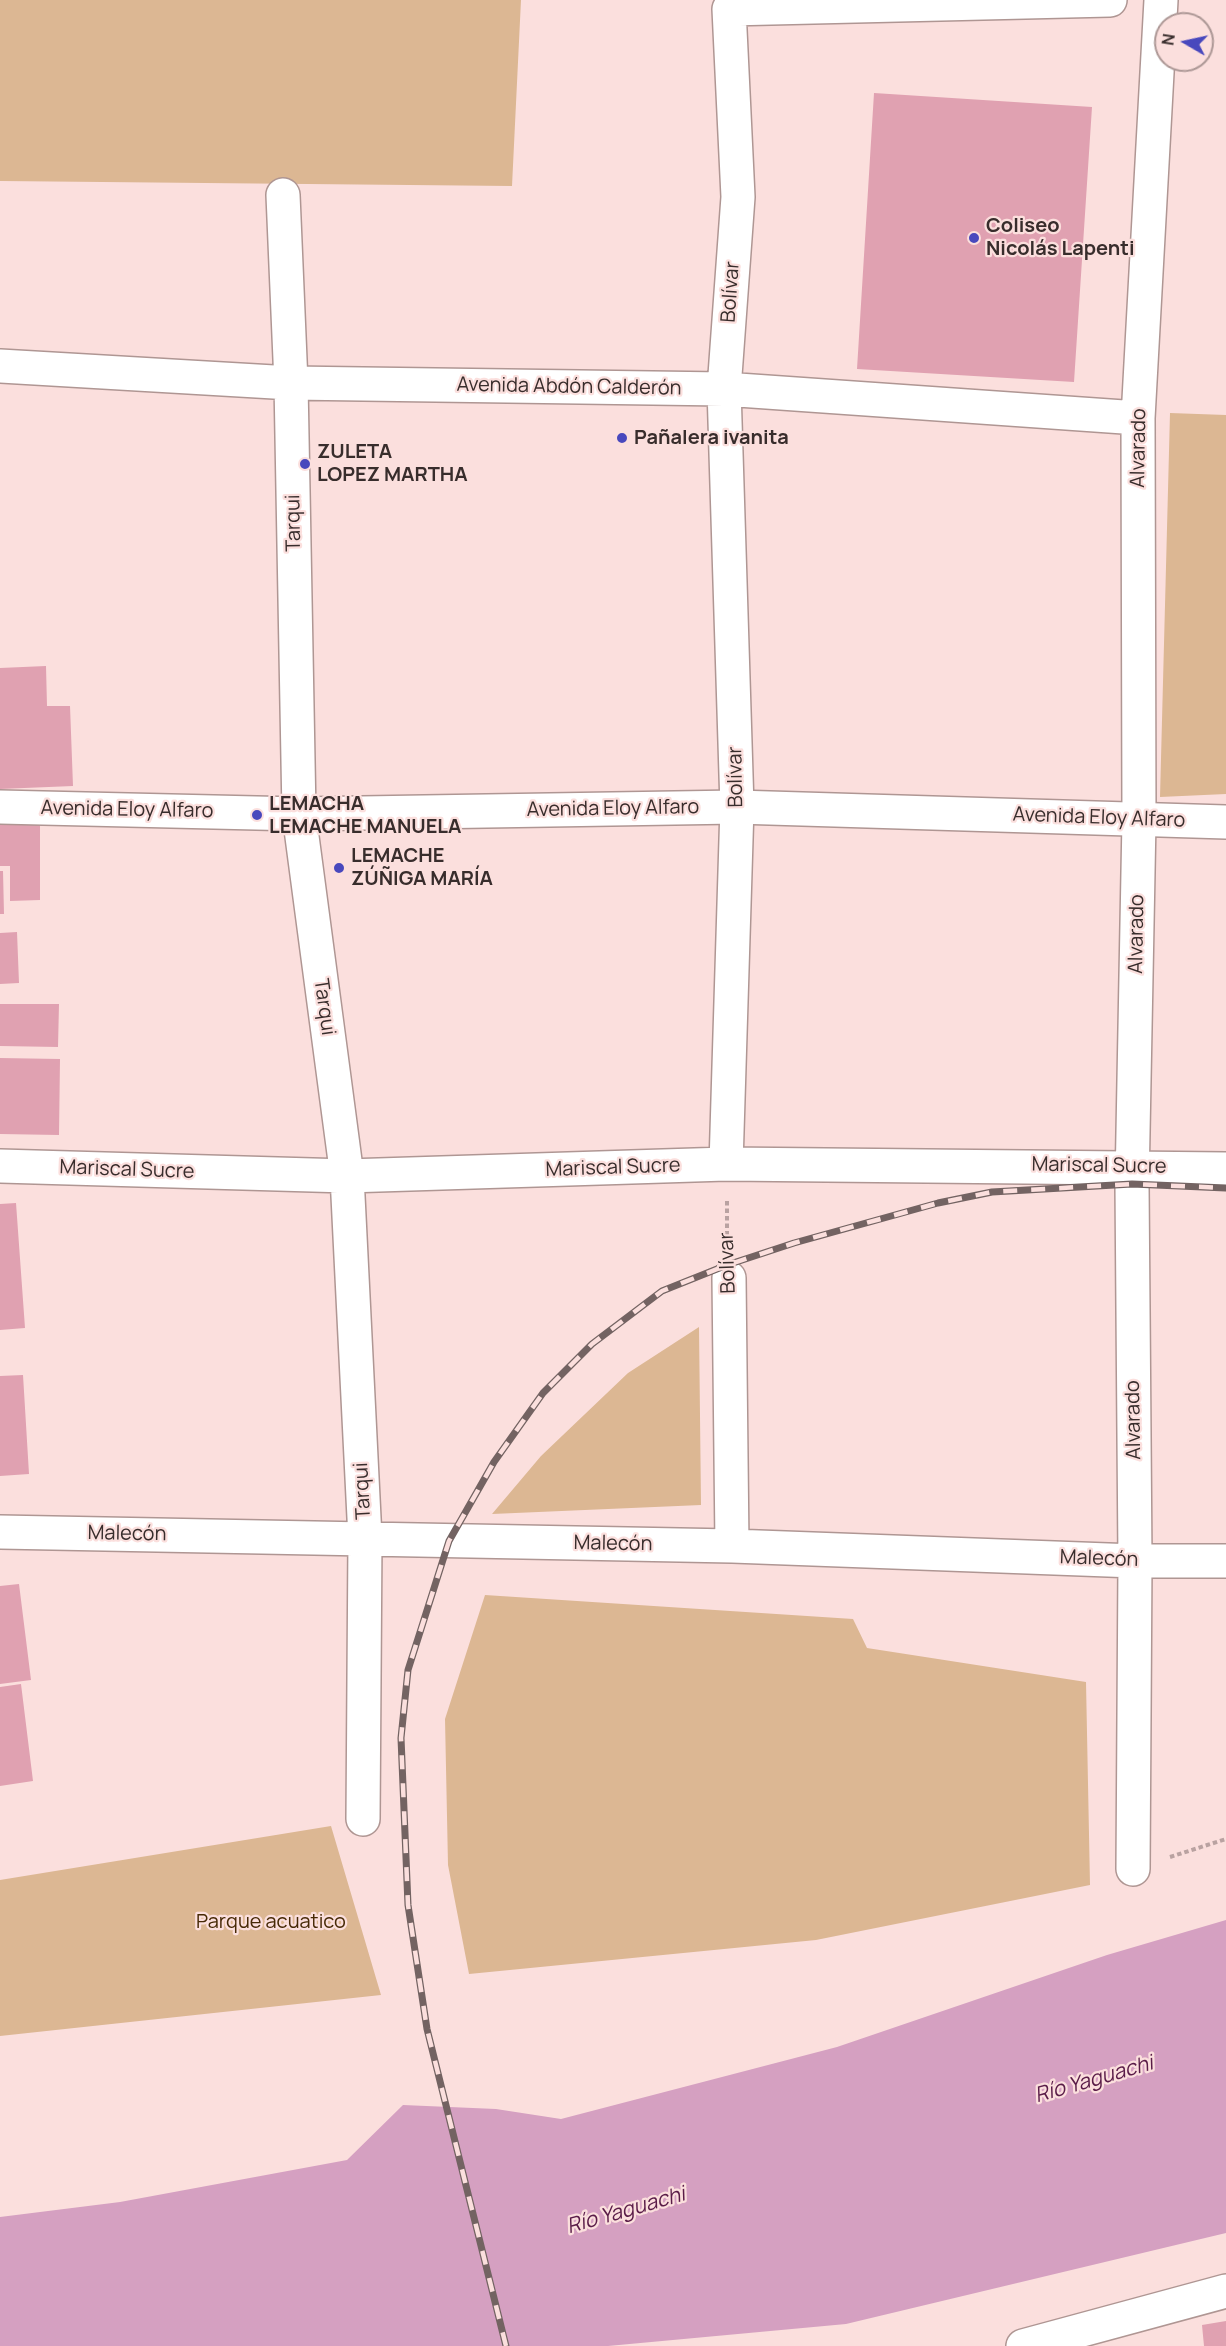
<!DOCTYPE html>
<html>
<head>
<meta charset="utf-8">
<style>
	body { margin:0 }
	#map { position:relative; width:1226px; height:2346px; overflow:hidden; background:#fbdfdd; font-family:Manrope,sans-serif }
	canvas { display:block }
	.north { position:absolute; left:1154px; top:12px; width:60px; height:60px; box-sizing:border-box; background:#fbdfdd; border:2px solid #ad9896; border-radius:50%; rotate:279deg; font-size:16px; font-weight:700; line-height:24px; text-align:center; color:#382d2c }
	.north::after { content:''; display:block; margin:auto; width:21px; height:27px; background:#4848bd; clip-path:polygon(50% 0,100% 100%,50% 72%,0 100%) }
</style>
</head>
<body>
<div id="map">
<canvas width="1226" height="2346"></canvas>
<div class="north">N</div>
</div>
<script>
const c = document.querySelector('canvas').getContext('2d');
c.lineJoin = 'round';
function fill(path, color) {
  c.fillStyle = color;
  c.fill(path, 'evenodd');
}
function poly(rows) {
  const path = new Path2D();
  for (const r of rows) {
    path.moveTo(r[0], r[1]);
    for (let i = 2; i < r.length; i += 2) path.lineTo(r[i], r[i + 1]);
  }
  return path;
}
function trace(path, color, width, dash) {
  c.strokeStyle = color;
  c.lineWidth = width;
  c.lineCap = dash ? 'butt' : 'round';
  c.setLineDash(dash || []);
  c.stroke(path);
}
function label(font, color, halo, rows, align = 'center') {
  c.font = font + ' Manrope,sans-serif';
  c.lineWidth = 4.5;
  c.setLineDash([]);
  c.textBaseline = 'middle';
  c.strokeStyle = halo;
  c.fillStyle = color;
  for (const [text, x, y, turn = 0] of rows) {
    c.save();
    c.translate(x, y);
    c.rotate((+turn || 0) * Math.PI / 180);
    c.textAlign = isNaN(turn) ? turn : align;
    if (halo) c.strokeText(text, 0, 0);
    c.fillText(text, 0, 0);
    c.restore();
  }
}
fill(poly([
	[0,0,521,0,512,186,0,181],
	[1170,413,1226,415,1226,794,1160,797],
	[699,1327,701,1505,492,1514,541,1456,628,1373],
	[485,1595,853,1619,867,1648,1086,1682,1090,1885,816,1940,469,1974,448,1865,445,1719],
	[331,1826,381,1995,0,2036,0,1880]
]), '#dcb793');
fill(poly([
	[1226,1920,1226,2233,846,2324,608,2346,0,2346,0,2217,120,2202,347,2160,403,2105,496,2109,561,2119,837,2047,1107,1955]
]), '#d5a0c1');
fill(poly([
	[874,93,1092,107,1074,382,857,369],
	[46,666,47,706,70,706,73,786,0,789,0,668],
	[40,820,40,900,10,901,10,866,0,866,0,821],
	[0,871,3,871,4,914,0,914],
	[17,932,19,983,0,984,0,933],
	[0,1004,59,1004,58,1047,0,1046],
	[0,1058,60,1059,59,1135,0,1134],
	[16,1203,25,1328,0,1330,0,1204],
	[23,1375,29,1474,0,1476,0,1376],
	[19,1584,31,1680,0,1684,0,1586],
	[21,1684,33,1781,0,1786,0,1687],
	[1226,2321,1226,2346,1204,2346,1202,2325]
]), '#e0a1b1');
const minor = poly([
	[283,195,291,383,299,814,347,1176,365,1538,363,1819],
	[0,366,291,383,724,389,1138,418],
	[726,1164,737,807,724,389,738,197,729,9,1110,0],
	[0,1166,347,1176,726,1164,1226,1169],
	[729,1278,732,1546],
	[0,1532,732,1546,1135,1561,1226,1561],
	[1133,1869,1135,1561,1132,1184,1139,820,1138,418,1161,0],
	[1023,2346,1226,2291]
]);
const tertiary = poly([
	[0,807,299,814,737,807,1226,822]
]);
trace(minor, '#af9693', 36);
trace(tertiary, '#af9693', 36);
trace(poly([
	[727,1201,727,1242],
	[1170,1857,1226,1839]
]), '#b9a2a1', 4, [4.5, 3]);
trace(minor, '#fff', 33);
trace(tertiary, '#fff', 33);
const rail = poly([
	[506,2346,427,2029,408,1905,401,1738,408,1670,449,1541,494,1462,543,1393,592,1344,662,1291,727,1265,794,1243,938,1203,992,1192,1132,1184,1226,1188]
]);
trace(rail, '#736362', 7);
trace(rail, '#fbdfdd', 4.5, [14]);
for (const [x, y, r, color] of [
	[974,238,6,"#4848bd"],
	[622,438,6,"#4848bd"],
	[305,464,6,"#4848bd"],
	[257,815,6,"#4848bd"],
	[339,868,6,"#4848bd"]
]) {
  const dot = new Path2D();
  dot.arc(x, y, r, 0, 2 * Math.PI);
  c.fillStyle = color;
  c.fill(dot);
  trace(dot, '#fbdfdd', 2);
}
label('bold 20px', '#382d2c', '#fbdfdd', [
	["Coliseo",986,226],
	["Nicolás Lapenti",986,249],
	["Pañalera ivanita",634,438],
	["ZULETA",317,452],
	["LOPEZ MARTHA",317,475],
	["LEMACHA",269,804],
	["LEMACHE MANUELA",269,827],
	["LEMACHE",351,856],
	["ZÚÑIGA MARÍA",351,879]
], 'left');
label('20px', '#382d2c', '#fbdfdd', [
	["Bolívar",731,292,-86],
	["Avenida Abdón Calderón",569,387,1],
	["Alvarado",1139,448,-89],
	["Tarqui",294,523,-91],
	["Bolívar",736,777,-91],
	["Avenida Eloy Alfaro",613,809,-1],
	["Avenida Eloy Alfaro",127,810,1],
	["Avenida Eloy Alfaro",1099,818,2],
	["Alvarado",1137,934,-89],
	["Tarqui",324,1007,82],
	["Mariscal Sucre",1099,1166,1],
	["Mariscal Sucre",613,1168,-2],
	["Mariscal Sucre",127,1170,2],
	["Bolívar",728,1263,-92],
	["Alvarado",1134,1420,-91],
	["Tarqui",363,1491,-93],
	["Malecón",127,1534,1],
	["Malecón",613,1544,1],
	["Malecón",1099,1559,2]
]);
label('20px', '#462905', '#fbdfdd', [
	["Parque acuatico",271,1922]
]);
label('italic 21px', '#5a1c48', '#fbdfdd', [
	["Río Yaguachi",1094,2080,-16],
	["Río Yaguachi",626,2211,-16]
]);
</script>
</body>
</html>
